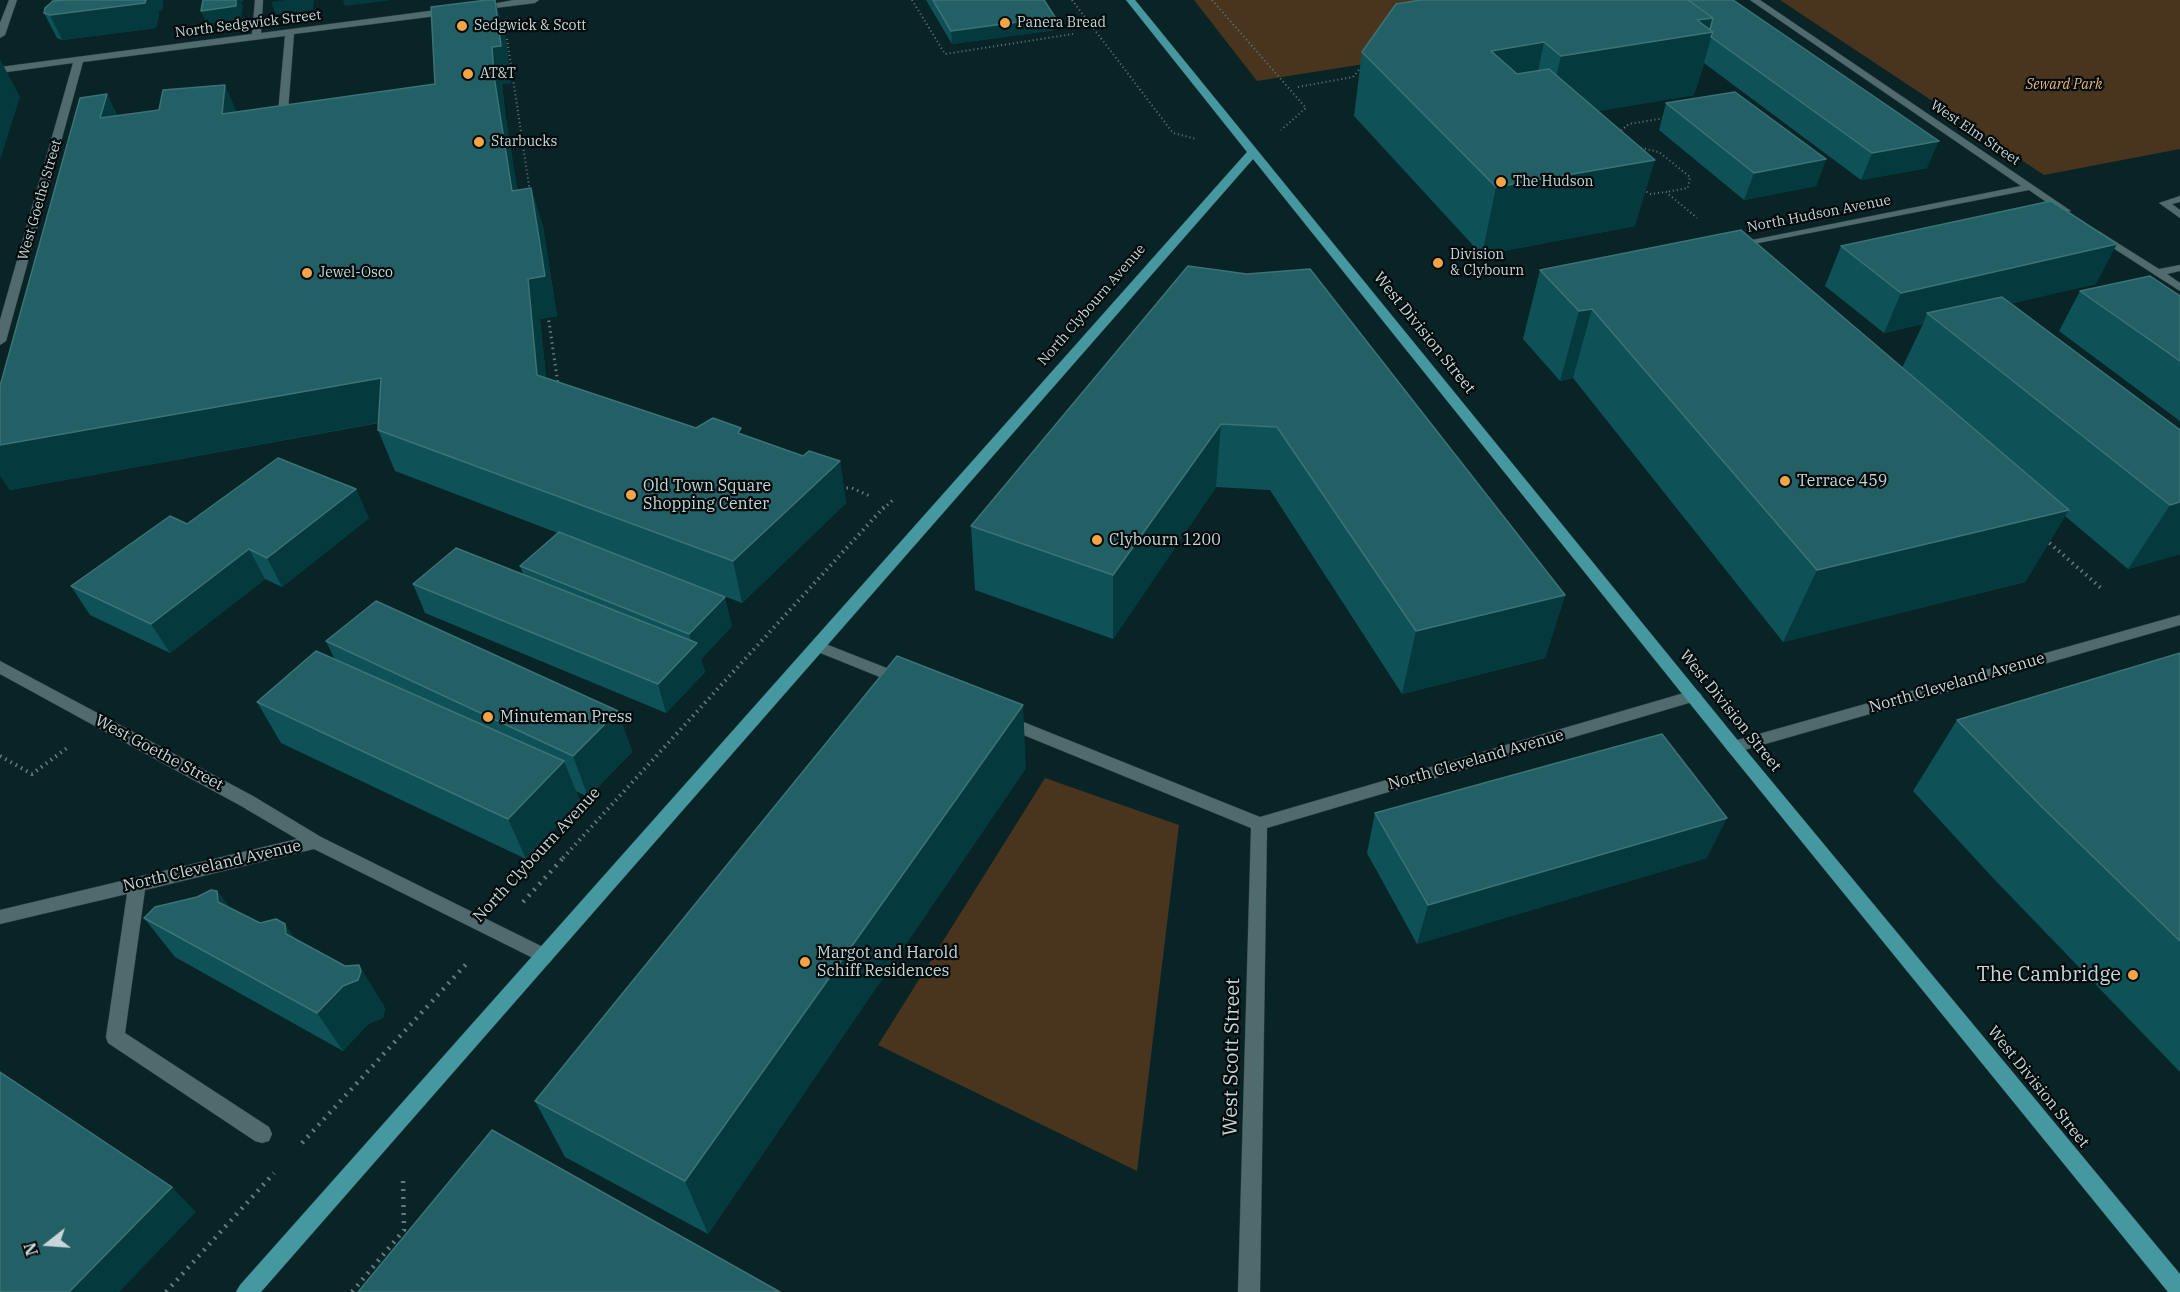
<!DOCTYPE html>
<html>
<head>
<meta charset="utf-8">
<style>
	body { margin:0 }
	#map { position:relative; width:2180px; height:1292px; overflow:hidden; background:#092426; font-family:"IBM Plex Serif",serif }
	canvas { display:block }
	.north { position:absolute; left:18px; top:1214px; width:60px; height:60px; -webkit-text-stroke:4px #030b0c; paint-order:stroke; rotate:253deg; font-size:16px; font-weight:700; line-height:24px; text-align:center; color:#c7d6d8 }
	.north::after { content:''; display:block; margin:auto; width:21px; height:27px; background:#c7d6d8; clip-path:polygon(50% 0,100% 100%,50% 72%,0 100%) }
</style>
</head>
<body>
<div id="map">
<canvas width="2180" height="1292"></canvas>
<div class="north">N</div>
</div>
<script>
const c = document.querySelector('canvas').getContext('2d');
c.lineJoin = 'round';
function fill(path, color) {
  c.fillStyle = color;
  c.fill(path, 'evenodd');
}
function poly(rows) {
  const path = new Path2D();
  for (const r of rows) {
    path.moveTo(r[0], r[1]);
    for (let i = 2; i < r.length; i += 2) path.lineTo(r[i], r[i + 1]);
  }
  return path;
}
function trace(path, color, width, dash) {
  c.strokeStyle = color;
  c.lineWidth = width;
  c.lineCap = dash ? 'butt' : 'round';
  c.setLineDash(dash || []);
  c.stroke(path);
}
function label(font, color, halo, rows, align = 'center') {
  c.font = font + ' "IBM Plex Serif",serif';
  c.lineWidth = 4.5;
  c.setLineDash([]);
  c.textBaseline = 'middle';
  c.strokeStyle = halo;
  c.fillStyle = color;
  for (const [text, x, y, turn = 0] of rows) {
    c.save();
    c.translate(x, y);
    c.rotate((+turn || 0) * Math.PI / 180);
    c.textAlign = isNaN(turn) ? turn : align;
    if (halo) c.strokeText(text, 0, 0);
    c.fillText(text, 0, 0);
    c.restore();
  }
}
fill(poly([
	[1194,0,1579,0,1610,25,1257,81],
	[1780,0,2180,0,2180,149,2044,175],
	[1045,778,1179,825,1137,1171,878,1045]
]), '#49341e');
const minor = poly([
	[9,0,17,0,5,35,0,38,0,23,9,0],
	[255,0,263,0,261,33,452,8,456,11,452,14,294,34,287,124,282,127,277,124,285,36,83,62,6,341,0,345,0,320,73,63,0,73,0,67,252,34,255,0],
	[514,0,539,0,535,3,479,10,475,7,514,0],
	[1750,0,1760,0,2071,211,2062,213,2029,190,1733,248,1731,246,1737,243,2021,186,1750,0],
	[2180,196,2180,202,2172,204,2180,210,2180,218,2159,203,2180,196],
	[2100,232,2159,269,2180,265,2180,271,2167,274,2180,283,2180,291,2096,237,2096,233,2100,232],
	[2180,615,2180,625,1734,753,1728,751,1726,747,1728,743,1734,741,2180,615],
	[818,641,907,676,910,680,907,684,897,684,813,650,810,646,813,642,818,641],
	[0,661,253,796,321,837,551,951,554,956,551,961,545,964,539,961,314,849,145,890,125,1033,269,1127,272,1134,269,1141,262,1143,255,1141,108,1043,106,1037,127,894,0,924,0,910,297,839,241,806,0,674,0,661],
	[1694,690,1699,692,1702,696,1699,700,1267,828,1260,1292,1238,1292,1251,828,999,725,997,721,999,717,1011,717,1260,817,1694,690]
]);
const major = poly([
	[1126,0,1135,0,1740,743,2180,1274,2180,1292,2168,1292,1728,751,1253,159,261,1292,236,1292,240,1285,1247,152,1126,0]
]);
trace(minor, '#303c3f', 1);
trace(major, '#303c3f', 1);
trace(poly([
	[912,0,945,54,1073,34],
	[1072,0,1173,133,1196,139],
	[1212,0,1306,108,1281,130],
	[507,39,530,192],
	[1298,87,1353,77,1362,66],
	[1618,133,1629,124,1665,118],
	[1637,147,1659,152,1690,177,1688,188,1666,192],
	[1643,190,1651,194,1666,192,1697,218]
]), '#667b7d', 2, [1, 3]);
trace(poly([
	[548,315,558,384],
	[841,488,852,488,872,497],
	[883,509,895,498]
]), '#667b7d', 3, [1.5, 4]);
trace(poly([
	[2045,539,2101,588],
	[0,756,32,774,67,748],
	[563,858,884,507]
]), '#667b7d', 4, [1.5, 4.5]);
trace(poly([
	[523,902,564,857],
	[302,1143,469,961],
	[166,1292,274,1173],
	[352,1292,404,1230,403,1179]
]), '#667b7d', 4.5, [2, 6]);
fill(minor, '#4f6b6e');
fill(major, '#4597a0');
fill(poly([
	[51,0,163,0,162,11,158,11,159,15,156,28,62,40,57,38,44,13,52,3],
	[926,0,1044,0,1055,30,952,44],
	[1733,0,1927,168,1861,180,1704,63,1694,95,1598,111,1635,226,1482,255,1354,116,1362,52],
	[505,34,511,83,502,84,505,113,517,190,531,188,543,227,557,316,540,319,546,378,696,428,742,434,803,456,840,461,846,503,742,603,695,585,732,626,701,659,705,672,666,713,425,613,413,584,523,574,520,566,558,533,395,471,378,430,379,423,10,490,0,475,0,386,107,94,117,115,237,112,435,84],
	[1666,103,1826,159,1816,186,1744,200,1659,130],
	[1841,246,2096,284,2011,303,2180,430,2180,554,2128,569,2065,516,2025,582,1783,642,1573,378,1560,381,1523,339,1540,270,1902,368,1923,324,1884,333,1825,286],
	[1247,274,1565,595,1545,658,1402,694,1270,490,1216,487,1113,639,975,590,971,526],
	[2080,291,2180,296,2180,421,2059,331],
	[369,518,282,587,265,579,170,653,90,615,71,586,187,524],
	[326,641,618,711,632,752,588,797,576,791,580,801,526,859,281,743,257,702,335,660],
	[2180,653,2180,1072,1993,878,1913,791,1957,720],
	[1026,768,708,1234,565,1157,535,1101],
	[1375,813,1707,858,1417,944,1367,853],
	[217,891,229,907,260,923,296,939,383,1004,385,1009,383,1018,368,1024,343,1051,175,957,144,918,197,897]
]), '#0e5258');
fill(poly([
	[51,0,163,0,162,11,158,11,159,15,156,28,62,40,50,15,58,14],
	[207,0,244,0,243,2,241,2,243,6,241,19,207,24,201,11],
	[285,0,314,0,313,10,276,14,271,2],
	[343,0,392,0,345,6],
	[495,0,505,34,511,83,502,84,505,113,524,229,512,191,494,76,492,47],
	[1055,17,1055,30,952,44,951,31],
	[1713,18,1713,32,1694,95,1546,120,1561,56,1697,20],
	[1544,42,1531,106,1491,51],
	[0,59,20,97,0,160],
	[225,85,241,122,222,114],
	[107,94,125,132,100,118],
	[1939,141,1927,168,1861,180,1872,153],
	[1826,159,1816,186,1744,200,1754,173],
	[1655,160,1635,226,1482,255,1496,187],
	[531,188,543,227,557,316,540,319,550,415,537,375,528,279],
	[2117,244,2096,284,1937,321,1927,313,1923,324,1884,333,1901,293],
	[1592,309,1573,378,1560,381,1579,311],
	[381,378,398,419,10,490,0,475,0,445],
	[1221,424,1216,487,1113,639,1113,575],
	[840,461,846,503,742,603,733,561],
	[356,489,369,518,282,587,267,558],
	[2180,502,2180,554,2128,569,2170,505],
	[2069,510,2025,582,1783,642,1817,570],
	[249,549,265,579,170,653,151,624],
	[1565,595,1545,658,1402,694,1416,631],
	[725,597,732,626,701,659,705,672,666,713,658,684,693,648,689,634],
	[1023,705,1026,768,708,1234,685,1181],
	[618,711,632,752,588,797,573,756],
	[564,761,580,801,526,859,508,819],
	[1727,818,1707,858,1417,944,1428,905],
	[217,891,245,930,218,902],
	[285,924,312,963,286,934],
	[359,965,383,1004,385,1009,383,1018,368,1024,343,1051,317,1013],
	[172,1187,196,1212,119,1292,69,1292]
]), '#043a3e');
const building = poly([
	[66,0,146,0,145,3,50,15,44,13,45,8,53,1,66,0],
	[203,0,236,0,236,6,201,11,203,0],
	[487,0,495,0,501,46,492,47,494,76,512,191,531,188,545,276,528,279,537,375,696,428,713,418,741,428,738,433,803,456,809,451,840,461,733,561,378,430,381,378,0,445,0,386,80,98,107,94,100,118,159,110,163,90,225,85,222,114,435,84,431,7,487,0],
	[933,0,1044,0,1055,17,951,31,933,0],
	[1421,0,1688,0,1713,18,1697,20,1713,32,1561,56,1544,42,1491,51,1517,74,1549,69,1655,160,1496,187,1362,52,1396,4,1421,0],
	[1688,0,1733,0,1939,141,1872,153,1711,37,1713,32,1710,30,1713,18,1688,0],
	[1735,92,1826,159,1754,173,1666,103,1735,92],
	[2051,201,2117,244,1901,293,1841,246,2051,201],
	[1741,230,2069,510,1817,570,1592,309,1579,311,1540,270,1741,230],
	[1188,266,1247,274,1310,269,1565,595,1416,631,1277,427,1221,424,1113,575,971,526,1188,266],
	[2150,276,2180,296,2180,361,2080,291,2150,276],
	[2002,297,2180,430,2180,502,2170,505,1927,313,2002,297],
	[278,458,356,489,267,558,249,549,151,624,71,586,170,516,187,524,278,458],
	[559,532,725,597,689,634,520,566,559,532],
	[456,548,697,643,658,684,413,584,456,548],
	[376,601,618,711,573,756,326,641,376,601],
	[316,651,564,761,508,819,257,702,316,651],
	[2180,653,2180,941,2043,808,1957,720,2180,653],
	[897,656,1023,705,685,1181,535,1101,897,656],
	[1662,734,1727,818,1428,905,1375,813,1662,734],
	[211,890,217,891,218,902,260,923,276,919,285,924,286,934,345,966,359,965,361,971,358,980,343,986,317,1013,144,918,155,907,197,897,211,890],
	[0,1072,172,1187,69,1292,0,1292,0,1072],
	[492,1130,780,1292,358,1292,492,1130]
]);
fill(building, '#226065');
trace(building, '#3c7377', 1.5);
for (const [x, y, r, color] of [
	[1005,23,6,"#f4a345"],
	[462,26,6,"#f4a345"],
	[468,74,6,"#f4a345"],
	[479,142,6,"#f4a345"],
	[1501,182,6,"#f4a345"],
	[1438,263,6,"#f4a345"],
	[307,273,6,"#f4a345"],
	[1785,481,6,"#f4a345"],
	[631,495,6,"#f4a345"],
	[1097,540,6,"#f4a345"],
	[488,717,6,"#f4a345"],
	[805,962,6,"#f4a345"],
	[2133,975,6,"#f4a345"]
]) {
  const dot = new Path2D();
  dot.arc(x, y, r, 0, 2 * Math.PI);
  c.fillStyle = color;
  c.fill(dot);
  trace(dot, '#030b0c', 2);
}
label('14px', '#c7d6d8', '#030b0c', [
	["Panera Bread",1017,23],
	["Sedgwick & Scott",474,26],
	["AT&T",480,74],
	["Starbucks",491,142],
	["The Hudson",1513,182],
	["Division",1450,255],
	["& Clybourn",1450,271],
	["Jewel-Osco",319,273]
], 'left');
label('14px', '#c7d6d8', '#030b0c', [
	["North Sedgwick Street",248,24,-7],
	["West Elm Street",1975,133,34],
	["West Goethe Street",40,200,-74],
	["North Hudson Avenue",1819,214,-11],
	["North Clybourn Avenue",1092,305,-49]
]);
label('italic 14px', '#e8b37d', '#030b0c', [
	["Seward Park",2064,85]
]);
label('16px', '#c7d6d8', '#030b0c', [
	["West Division Street",1424,333,51],
	["North Cleveland Avenue",1957,683,-16],
	["West Division Street",1730,711,51],
	["West Goethe Street",159,753,28],
	["North Cleveland Avenue",1476,760,-16],
	["North Clybourn Avenue",537,855,-47],
	["North Cleveland Avenue",212,866,-13],
	["West Division Street",2038,1087,51]
]);
label('16px', '#c7d6d8', '#030b0c', [
	["Terrace 459",1797,481],
	["Old Town Square",643,486],
	["Shopping Center",643,504],
	["Clybourn 1200",1109,540],
	["Minuteman Press",500,717],
	["Margot and Harold",817,953],
	["Schiff Residences",817,971]
], 'left');
label('20px', '#c7d6d8', '#030b0c', [
	["The Cambridge",2121,975]
], 'right');
label('20px', '#c7d6d8', '#030b0c', [
	["West Scott Street",1232,1057,-89]
]);
</script>
</body>
</html>
